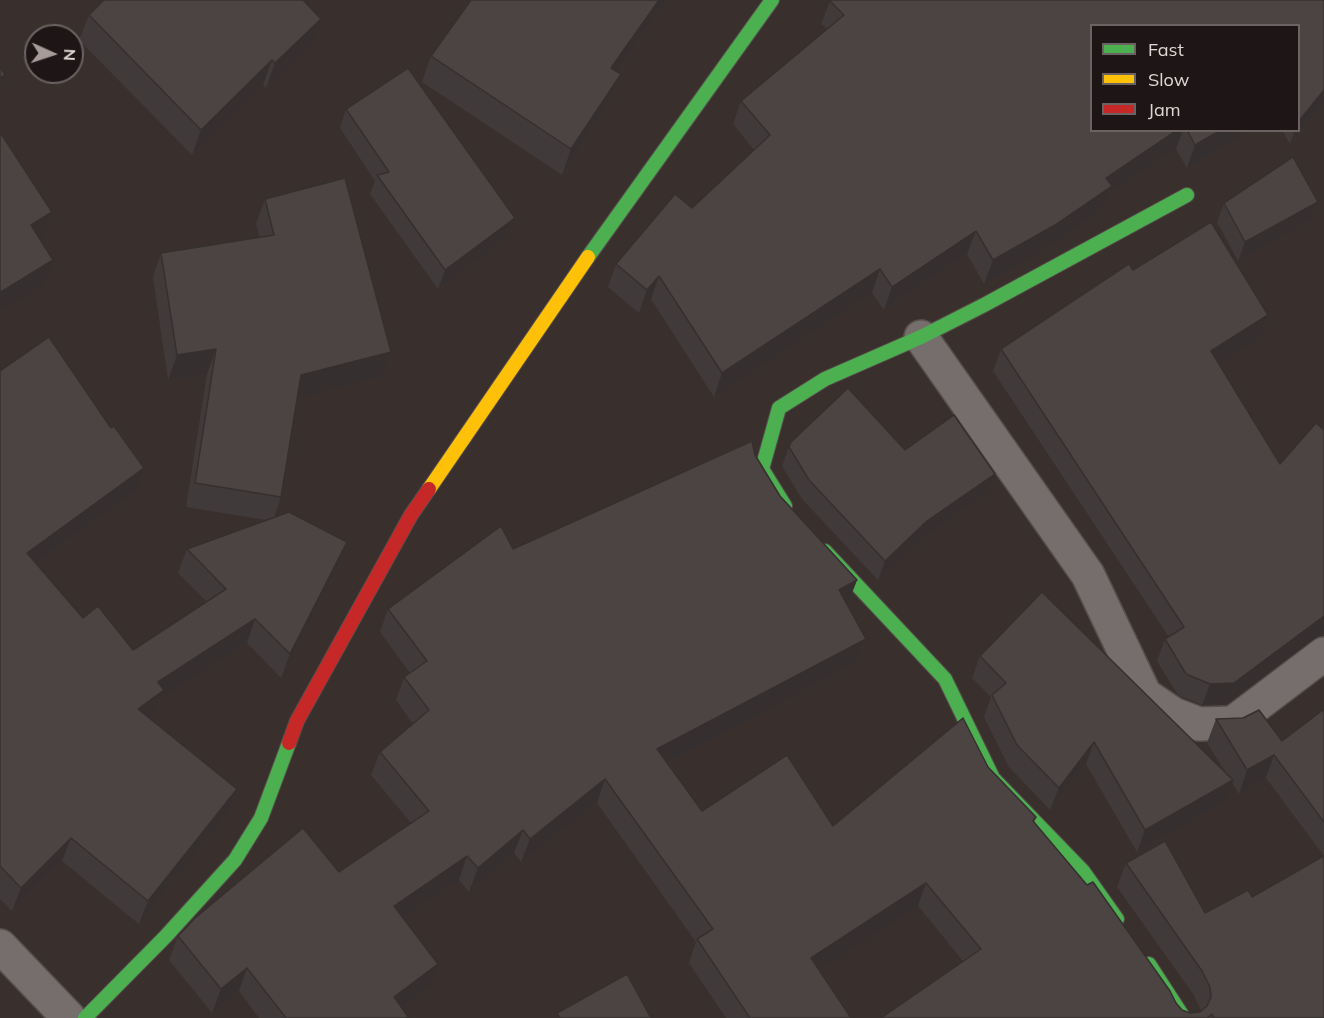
<!DOCTYPE html>
<html>
<head>
<meta charset="utf-8">
<style>
	body { margin:0 }
	#map { position:relative; width:1324px; height:1018px; overflow:hidden; background:#39302e; font-family:Mulish,sans-serif }
	canvas { display:block }
	.legend { position:absolute; left:1090px; top:24px; width:210px; height:108px; box-sizing:border-box; background:#1e1616; border:2px solid #6c6262; margin:0; padding:8px 10px; list-style:none; font-size:18px; color:#e0d5d3 }
	.legend li { display:flex; align-items:center; gap:12px; height:30px }
	.legend b { width:30px; border:2px solid #6c6262 }
	.north { position:absolute; left:24px; top:24px; width:60px; height:60px; box-sizing:border-box; background:#1e1616; border:2px solid #6c6262; border-radius:50%; rotate:93deg; font-size:16px; font-weight:700; line-height:24px; text-align:center; color:#e0d5d3 }
	.north::after { content:''; display:block; margin:auto; width:21px; height:27px; background:#a69b99; clip-path:polygon(50% 0,100% 100%,50% 72%,0 100%) }
</style>
</head>
<body>
<div id="map">
<canvas width="1324" height="1018"></canvas>
<ul class="legend">
<li><b style="height:8px;background:#4caf50"></b>Fast</li>
<li><b style="height:8px;background:#ffc107"></b>Slow</li>
<li><b style="height:8px;background:#c62828"></b>Jam</li>
</ul>
<div class="north">N</div>
</div>
<script>
const c = document.querySelector('canvas').getContext('2d');
c.lineJoin = 'round';
function poly(rows) {
  const path = new Path2D();
  for (const r of rows) {
    path.moveTo(r[0], r[1]);
    for (let i = 2; i < r.length; i += 2) path.lineTo(r[i], r[i + 1]);
  }
  return path;
}
function trace(path, color, width, dash) {
  c.strokeStyle = color;
  c.lineWidth = width;
  c.lineCap = dash ? 'butt' : 'round';
  c.setLineDash(dash || []);
  c.stroke(path);
}
function fill(path, color) {
  c.fillStyle = color;
  c.fill(path, 'evenodd');
}
const street = poly([
	[921,337,1088,575,1145,695,1173,714,1199,724,1233,723,1324,654],
	[0,946,69,1018]
]);
const fast = poly([
	[588,257,772,0],
	[785,506,762,469,779,408,825,379,921,337,984,305,1187,195],
	[825,551,945,679,993,778,1083,871,1117,919],
	[1149,964,1184,1018],
	[85,1018,166,936,235,860,261,818,289,743]
]);
const slow = poly([
	[429,489,588,257]
]);
const jam = poly([
	[289,743,297,721,411,515,429,489]
]);
trace(street, '#564e4c', 36);
trace(fast, '#564e4c', 16);
trace(slow, '#564e4c', 16);
trace(jam, '#564e4c', 16);
trace(street, '#756e6c', 33);
trace(fast, '#4caf50', 14);
trace(slow, '#ffc107', 14);
trace(jam, '#c62828', 14);
fill(poly([
	[667,0,617,72,621,74,611,99,562,175,422,82,431,56],
	[1324,0,1324,103,1290,144,1282,130,1299,130,1299,26,1092,130,1253,130,1187,168,1176,149,1109,194,1103,209,1046,249,984,284,967,254,884,310,872,293,714,397,651,299,639,313,608,287,616,264,692,208,754,150,733,124,741,101,827,29,821,24,830,1],
	[307,4,311,45,266,88,263,85,192,155,79,40,89,15],
	[346,109,508,237,438,289,370,194,375,181,340,128],
	[265,199,382,376,297,398,281,497,274,518,347,542,339,565,281,678,247,643,160,699,155,713,149,718,237,789,228,813,139,924,62,861,12,911,0,899,0,371,136,491,36,564,83,618,133,650,207,602,178,573,187,549,266,520,186,507,207,374,168,380,153,277,161,253,260,237,256,224],
	[1318,202,1311,220,1238,261,1217,222,1224,203],
	[1133,270,1261,337,1218,363,1226,704,1202,705,1178,695,1157,661,1165,639,1169,637,993,371,1001,349],
	[791,442,905,450,988,492,921,540,878,580,802,499,782,466],
	[755,455,780,496,857,580,848,603,847,604,866,639,857,662,667,763,702,811,833,826,988,767,1036,817,1034,822,1176,1003,1182,1010,1190,1013,1200,1012,1201,1010,1193,994,1117,887,1126,863,1205,913,1252,897,1324,856,1266,778,1239,794,1232,782,1225,802,1137,852,1086,764,1050,810,1009,767,984,717,991,697,972,678,980,656,1226,773,1207,743,1216,719,1282,741,1324,709,1324,1018,881,1018,963,961,918,906,819,970,851,1018,726,1018,689,963,696,942,597,803,521,862,514,853,469,892,459,880,403,918,429,987,402,1008,409,1018,259,1018,239,991,212,1013,169,960,178,936,339,872,411,823,371,775,380,752,413,724,396,700,404,677,410,673,380,632,388,609,513,549]
]), '#413a3a');
fill(poly([
	[298,0,311,0,290,22],
	[659,0,667,0,602,93,611,68],
	[321,19,311,45,266,88,275,63],
	[272,60,263,85,192,155,201,130],
	[621,74,611,99,562,175,571,149],
	[5,75,0,88,0,78],
	[1324,90,1324,103,1290,144,1295,130,1299,130,1299,121],
	[1177,130,1183,130,1176,149,1109,194,1103,209,1046,249,984,284,993,260,1106,178],
	[1221,130,1253,130,1187,168,1195,145],
	[1318,202,1311,220,1238,261,1245,242],
	[52,212,43,235,23,248,31,225],
	[515,218,508,237,438,289,445,270],
	[976,231,967,254,884,310,892,287],
	[53,260,45,283,0,311,0,296,1,292],
	[880,269,872,293,714,397,722,373],
	[659,276,651,299,639,313,647,290],
	[1268,315,1261,337,1203,373,1211,351],
	[216,349,207,374,168,380,177,355],
	[391,352,382,376,292,400,301,375],
	[144,468,136,491,19,576,27,553],
	[995,474,988,492,921,540,878,580,885,561,927,521],
	[347,542,339,565,281,678,290,654],
	[857,580,848,603,831,613,839,590],
	[1324,616,1324,632,1226,704,1202,705,1210,684],
	[255,619,247,643,160,699,155,713,130,733,138,709,158,682],
	[866,639,857,662,648,773,657,749],
	[1094,742,1086,764,1050,810,1059,788],
	[1274,755,1266,778,1239,794,1247,770],
	[605,779,597,803,521,862,530,839],
	[1233,780,1225,802,1137,852,1145,830],
	[237,789,228,813,139,924,148,901],
	[523,830,514,853,469,892,478,868],
	[71,838,62,861,12,911,21,888],
	[467,856,459,880,385,930,394,906],
	[926,883,918,906,803,981,811,958],
	[438,964,429,987,389,1018,394,997],
	[247,968,239,991,212,1013,221,989]
]), '#35302f');
const building = poly([
	[104,0,303,0,321,19,275,63,272,60,201,130,89,15,104,0],
	[471,0,659,0,611,68,621,74,571,149,431,56,471,0],
	[830,0,1324,0,1324,90,1299,121,1299,26,1092,26,1092,130,1177,130,1106,178,1112,186,1055,225,993,260,976,231,892,287,880,269,722,373,659,276,647,290,616,264,675,194,692,208,770,135,741,101,844,15,830,1,830,0],
	[0,67,5,75,0,78,0,67],
	[408,68,515,218,445,270,377,175,389,172,346,109,408,68],
	[1187,130,1221,130,1195,145,1187,130],
	[0,132,52,212,31,225,53,260,1,292,0,290,0,132],
	[1293,157,1318,202,1245,242,1224,203,1293,157],
	[345,178,391,352,301,375,281,497,195,483,216,349,177,355,161,253,274,235,265,199,345,178],
	[1211,222,1268,315,1211,351,1280,464,1316,423,1324,430,1324,616,1234,683,1210,684,1186,674,1165,639,1184,627,1001,349,1129,264,1133,270,1211,222],
	[49,337,111,428,114,426,144,468,27,553,83,618,98,606,133,650,226,589,187,549,289,512,347,542,290,654,255,619,158,682,164,690,138,709,237,789,148,901,71,838,21,888,0,866,0,371,49,337],
	[848,388,905,450,954,415,995,474,927,521,885,561,809,480,789,447,791,442,848,388],
	[752,441,755,455,780,496,857,580,839,590,866,639,657,749,702,811,787,755,833,826,963,718,988,767,1036,817,1033,821,1087,885,1093,882,1170,991,1176,1003,1182,1010,1190,1013,1200,1012,1207,1006,1211,997,1210,987,1202,971,1126,863,1165,841,1205,913,1248,890,1252,897,1324,856,1324,1018,1214,1018,1212,1014,1207,1018,881,1018,981,949,926,883,811,958,851,1018,750,1018,697,939,713,929,605,779,530,839,523,830,478,868,467,856,394,906,438,964,394,997,409,1018,286,1018,247,968,221,989,178,936,195,918,303,828,339,872,429,811,380,752,429,710,404,677,427,661,388,609,501,526,513,549,752,441],
	[1042,592,1233,780,1145,830,1094,742,1059,788,1017,745,992,695,1006,683,980,656,1042,592],
	[1324,709,1324,822,1274,755,1247,770,1216,719,1243,718,1259,710,1282,741,1324,709],
	[627,974,651,1018,560,1018,557,1013,627,974]
]);
fill(building, '#4c4443');
trace(building, '#35302f', 1.5);
</script>
</body>
</html>
